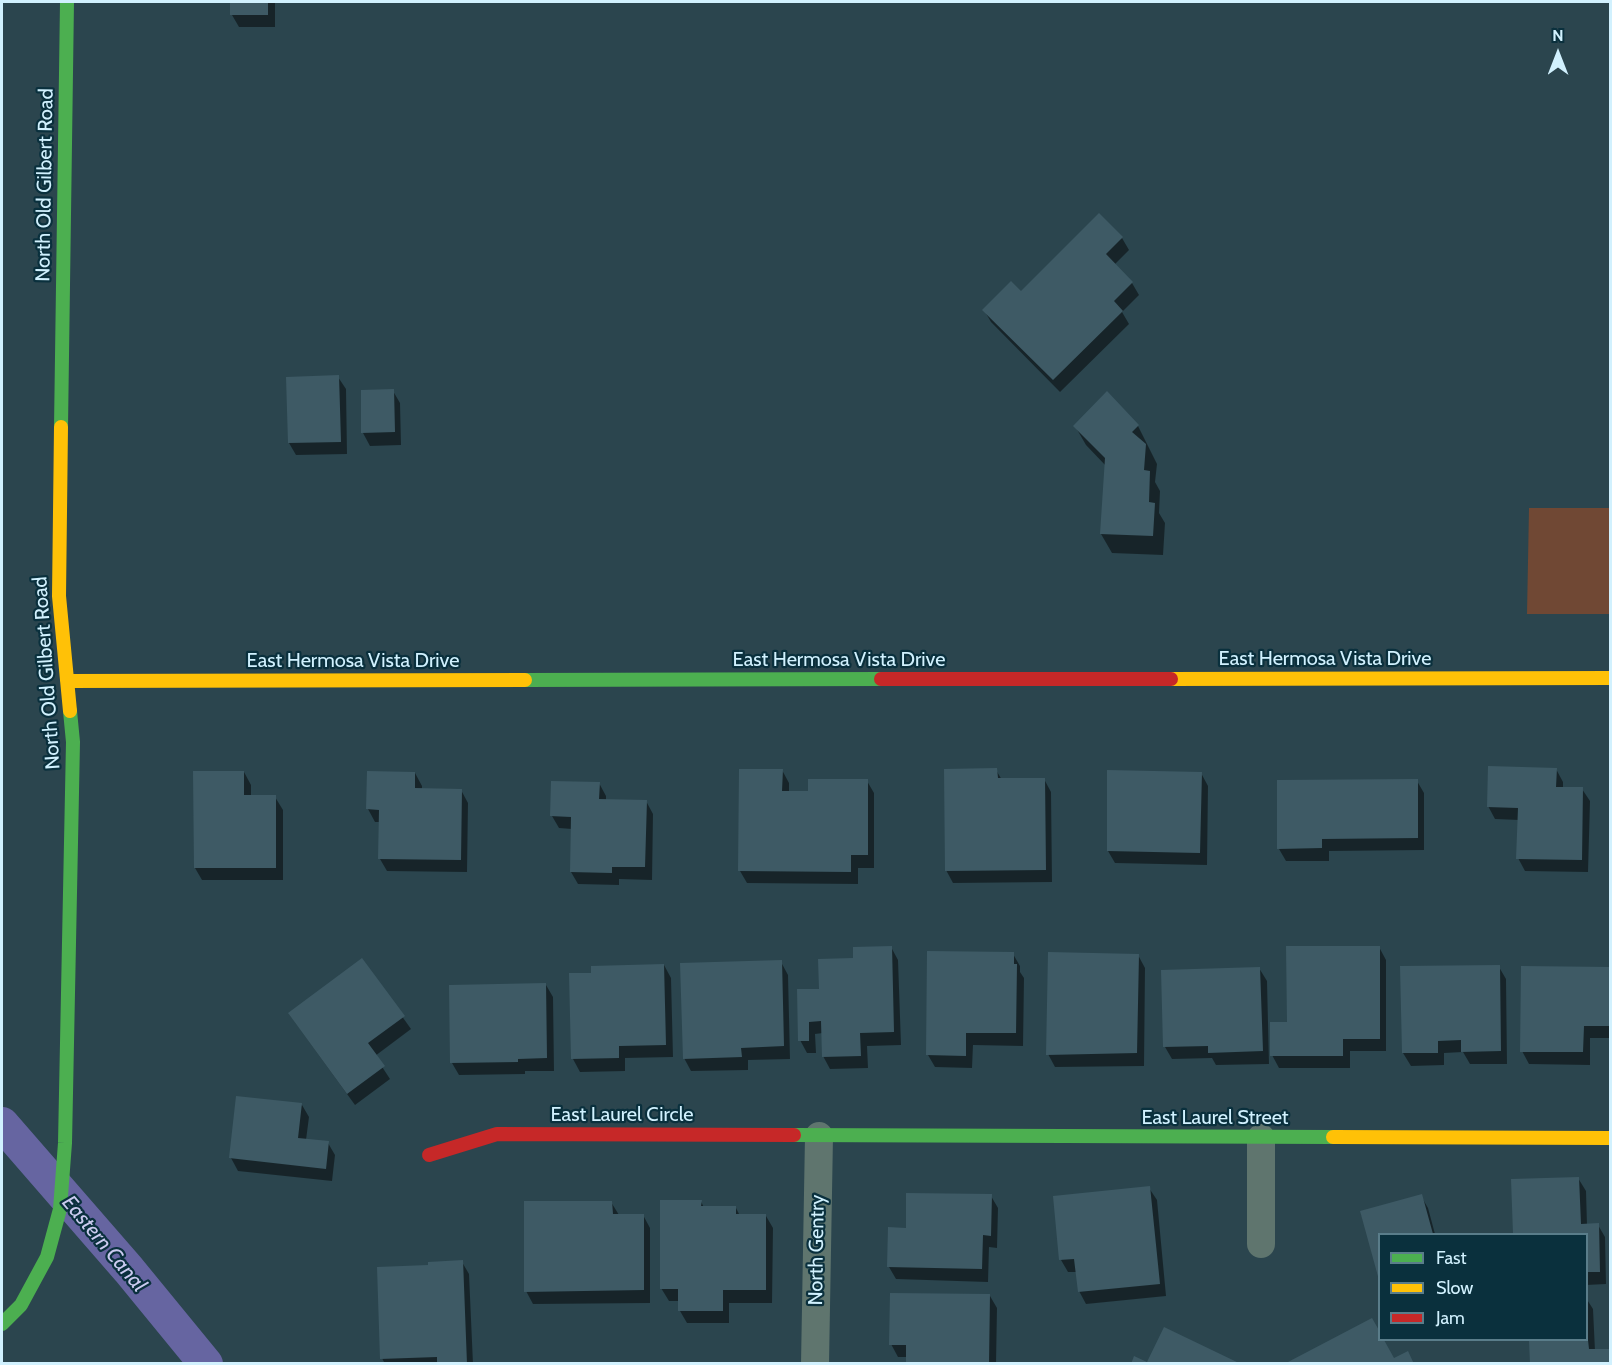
<!DOCTYPE html>
<html>
<head>
<meta charset="utf-8">
<style>
	body { margin:0 }
	#map { position:relative; width:1612px; height:1365px; overflow:hidden; background:#2b454e; font-family:Cabin,sans-serif }
	canvas { display:block }
	.frame { position:absolute; inset:0; border:3px solid #d1f1fe; pointer-events:none }
	.legend { position:absolute; left:1378px; top:1233px; width:210px; height:108px; box-sizing:border-box; background:#0a303d; border:2px solid #5a7d8a; margin:0; padding:8px 10px; list-style:none; font-size:18px; color:#d1f1fe }
	.legend li { display:flex; align-items:center; gap:12px; height:30px }
	.legend b { width:30px; border:2px solid #5a7d8a }
	.north { position:absolute; left:1528px; top:24px; width:60px; height:60px; -webkit-text-stroke:4px #0a303d; paint-order:stroke; rotate:0deg; font-size:16px; font-weight:700; line-height:24px; text-align:center; color:#d1f1fe }
	.north::after { content:''; display:block; margin:auto; width:21px; height:27px; background:#d1f1fe; clip-path:polygon(50% 0,100% 100%,50% 72%,0 100%) }
</style>
</head>
<body>
<div id="map">
<canvas width="1612" height="1365"></canvas>
<div class="frame"></div>
<ul class="legend">
<li><b style="height:8px;background:#4caf50"></b>Fast</li>
<li><b style="height:8px;background:#ffc107"></b>Slow</li>
<li><b style="height:8px;background:#c62828"></b>Jam</li>
</ul>
<div class="north">N</div>
</div>
<script>
const c = document.querySelector('canvas').getContext('2d');
c.lineJoin = 'round';
function fill(path, color) {
  c.fillStyle = color;
  c.fill(path, 'evenodd');
}
function poly(rows) {
  const path = new Path2D();
  for (const r of rows) {
    path.moveTo(r[0], r[1]);
    for (let i = 2; i < r.length; i += 2) path.lineTo(r[i], r[i + 1]);
  }
  return path;
}
function trace(path, color, width, dash) {
  c.strokeStyle = color;
  c.lineWidth = width;
  c.lineCap = dash ? 'butt' : 'round';
  c.setLineDash(dash || []);
  c.stroke(path);
}
function label(font, color, halo, rows, align = 'center') {
  c.font = font + ' Cabin,sans-serif';
  c.lineWidth = 4.5;
  c.setLineDash([]);
  c.textBaseline = 'middle';
  c.strokeStyle = halo;
  c.fillStyle = color;
  for (const [text, x, y, turn = 0] of rows) {
    c.save();
    c.translate(x, y);
    c.rotate((+turn || 0) * Math.PI / 180);
    c.textAlign = isNaN(turn) ? turn : align;
    if (halo) c.strokeText(text, 0, 0);
    c.fillText(text, 0, 0);
    c.restore();
  }
}
fill(poly([
	[1529,508,1610,508,1610,614,1527,614]
]), '#704834');
fill(poly([
	[232,2,275,2,275,27,239,27,232,15],
	[1122,238,1129,250,1114,265,1132,283,1139,295,1122,312,1129,324,1060,392,991,322,984,310,1021,293],
	[338,377,346,389,347,454,296,455,289,443],
	[362,391,393,391,400,403,401,445,370,446,363,433],
	[1075,426,1138,426,1157,464,1155,482,1160,491,1159,513,1165,523,1163,555,1112,553,1101,534,1106,466,1086,445],
	[1556,769,1563,782,1563,788,1582,789,1590,801,1588,872,1525,871,1518,858,1519,820,1495,819,1488,806],
	[782,770,789,783,789,793,810,793,867,781,874,793,874,868,858,868,858,884,747,883,740,871],
	[996,770,1002,780,1044,779,1051,792,1052,882,953,883,946,870],
	[244,772,251,785,251,797,275,797,283,810,283,880,202,880,195,868],
	[415,773,422,786,422,790,461,790,468,803,467,872,387,871,380,859,380,822,375,822,368,809],
	[1201,773,1208,786,1207,865,1115,863,1108,851],
	[1417,781,1424,793,1424,850,1329,851,1329,861,1286,861,1279,849],
	[599,783,606,796,606,801,646,801,653,814,652,880,619,879,619,885,578,884,571,872,572,829,559,828,552,816],
	[891,947,898,960,901,1045,867,1046,868,1068,830,1069,823,1056,823,1033,815,1034,816,1053,807,1053,800,1040,821,990,855,959],
	[1379,947,1386,960,1386,1051,1350,1051,1350,1068,1279,1068,1272,1055,1288,1024],
	[1013,954,1020,966,1020,972,1024,978,1023,1046,973,1045,972,1068,935,1067,928,1055],
	[1138,955,1145,968,1144,1066,1055,1067,1048,1054],
	[362,960,411,1029,375,1056,390,1079,355,1105,289,1014],
	[781,962,788,975,790,1059,748,1060,748,1070,691,1071,684,1058],
	[664,965,671,978,673,1057,625,1058,625,1071,580,1072,573,1059,571,975,592,974],
	[1499,967,1506,979,1507,1064,1470,1064,1463,1052,1444,1053,1444,1065,1411,1066,1403,1053,1402,968],
	[1523,967,1610,968,1610,1038,1590,1038,1590,1065,1529,1064,1522,1051],
	[1259,968,1267,981,1269,1064,1216,1065,1212,1058,1172,1059,1165,1047],
	[546,985,553,997,554,1071,525,1071,525,1074,459,1075,452,1063],
	[302,1105,309,1117,306,1140,328,1143,335,1155,332,1181,238,1171,231,1158],
	[1578,1178,1586,1191,1587,1225,1598,1225,1605,1237,1606,1284,1586,1285,1586,1234,1514,1234,1513,1180],
	[1149,1188,1157,1200,1166,1296,1086,1304,1079,1291,1077,1272,1068,1272,1061,1260],
	[991,1196,998,1208,997,1248,989,1247,988,1282,896,1279,889,1267,907,1229],
	[1421,1196,1428,1208,1435,1234,1380,1234,1380,1277,1361,1213],
	[701,1201,704,1208,736,1208,740,1216,766,1216,773,1228,772,1303,729,1303,729,1323,687,1323,680,1311,680,1301,669,1301,661,1288],
	[611,1202,619,1215,643,1215,650,1228,650,1303,533,1304,526,1291],
	[462,1262,469,1274,473,1364,385,1364,382,1358,430,1266],
	[990,1296,997,1308,996,1364,907,1364,907,1357,898,1357,891,1344],
	[1586,1298,1593,1309,1595,1351,1610,1350,1610,1364,1531,1364,1530,1340,1586,1340]
]), '#0007');
trace(poly([
	[2,1124,129,1270,206,1364]
]), '#6665a1', 34);
fill(poly([
	[230,2,268,2,268,15,230,15],
	[1099,213,1123,237,1106,254,1133,282,1114,301,1123,311,1053,380,982,310,1011,281,1021,291],
	[339,375,341,442,288,443,286,377],
	[394,389,395,432,361,433,361,390],
	[1107,391,1139,425,1132,432,1146,444,1144,470,1150,471,1149,502,1155,503,1153,536,1100,534,1105,458,1073,426],
	[1488,766,1557,768,1556,787,1583,787,1582,860,1516,859,1518,808,1487,807],
	[997,768,998,778,1045,778,1046,870,945,871,944,769],
	[739,769,783,769,782,791,808,791,808,779,868,779,868,855,851,855,851,872,738,871],
	[1107,770,1202,772,1200,853,1107,851],
	[193,771,244,771,244,795,276,795,276,868,194,868],
	[367,771,415,772,415,788,462,789,461,860,378,859,379,810,366,809],
	[1418,779,1418,838,1322,839,1322,848,1277,849,1277,780],
	[551,781,600,782,599,799,647,800,645,867,612,867,612,873,570,872,571,817,550,816],
	[892,946,894,1032,860,1033,861,1056,822,1057,821,1021,809,1022,809,1041,798,1041,797,989,819,989,818,959,853,958,853,947],
	[1286,946,1380,946,1380,1039,1343,1039,1343,1056,1270,1056,1270,1022,1287,1022],
	[927,951,1014,952,1014,964,1017,964,1016,1033,966,1033,966,1056,926,1055],
	[1048,952,1139,954,1137,1053,1046,1055],
	[362,958,405,1016,368,1043,385,1066,347,1094,288,1013],
	[782,960,784,1046,741,1048,742,1057,683,1059,680,963],
	[664,964,666,1045,619,1046,619,1058,571,1059,569,973,591,973,591,966],
	[1500,965,1501,1051,1461,1052,1461,1040,1438,1041,1438,1053,1402,1053,1400,966],
	[1521,966,1610,967,1610,1026,1584,1026,1583,1052,1520,1052],
	[1260,967,1263,1051,1208,1053,1208,1046,1163,1047,1161,970],
	[546,983,547,1058,518,1059,518,1062,450,1063,449,985],
	[236,1096,302,1103,298,1138,329,1141,326,1169,229,1158],
	[1579,1177,1581,1224,1599,1223,1600,1272,1586,1272,1586,1234,1513,1234,1511,1179],
	[1150,1186,1160,1284,1078,1292,1074,1259,1059,1260,1053,1196],
	[906,1193,992,1194,991,1236,983,1235,982,1269,887,1267,888,1227,906,1228],
	[1422,1194,1433,1234,1380,1234,1379,1280,1360,1211],
	[660,1200,702,1200,701,1206,736,1206,736,1214,766,1214,766,1290,723,1290,723,1311,678,1311,678,1289,660,1289],
	[524,1201,612,1201,613,1214,644,1214,644,1290,524,1292],
	[463,1260,467,1364,437,1364,437,1357,380,1359,377,1267,428,1265,428,1262],
	[890,1293,990,1294,989,1364,906,1364,906,1345,889,1345],
	[1372,1318,1380,1332,1380,1340,1384,1340,1394,1358,1408,1351,1414,1364,1289,1364,1288,1362],
	[1164,1327,1241,1364,1131,1364,1134,1356,1147,1362],
	[1529,1340,1588,1340,1589,1349,1610,1349,1610,1364,1530,1364]
]), '#3e5a65');
trace(poly([
	[1261,1244,1261,1138],
	[815,1364,819,1136]
]), '#5f756e', 28);
trace(poly([
	[61,427,67,2],
	[525,680,881,679],
	[794,1135,1333,1137],
	[2,1324,21,1305,47,1257,60,1209,65,1143,73,742,70,711]
]), '#4caf50', 14);
trace(poly([
	[61,427,59,596,70,711],
	[1171,679,1610,678],
	[67,681,525,680],
	[1333,1137,1610,1138]
]), '#ffc107', 14);
trace(poly([
	[881,679,1171,679],
	[429,1155,497,1134,794,1135]
]), '#c62828', 14);
label('20px', '#d1f1fe', '#0a303d', [
	["North Old Gilbert Road",45,185,-89],
	["East Hermosa Vista Drive",1325,659],
	["East Hermosa Vista Drive",839,660],
	["East Hermosa Vista Drive",353,661],
	["North Old Gilbert Road",47,673,-94],
	["East Laurel Circle",622,1115],
	["East Laurel Street",1215,1118],
	["North Gentry",817,1250,-89]
]);
label('italic 21px', '#cbcbf0', '#0a303d', [
	["Eastern Canal",104,1244,50]
]);
</script>
</body>
</html>
